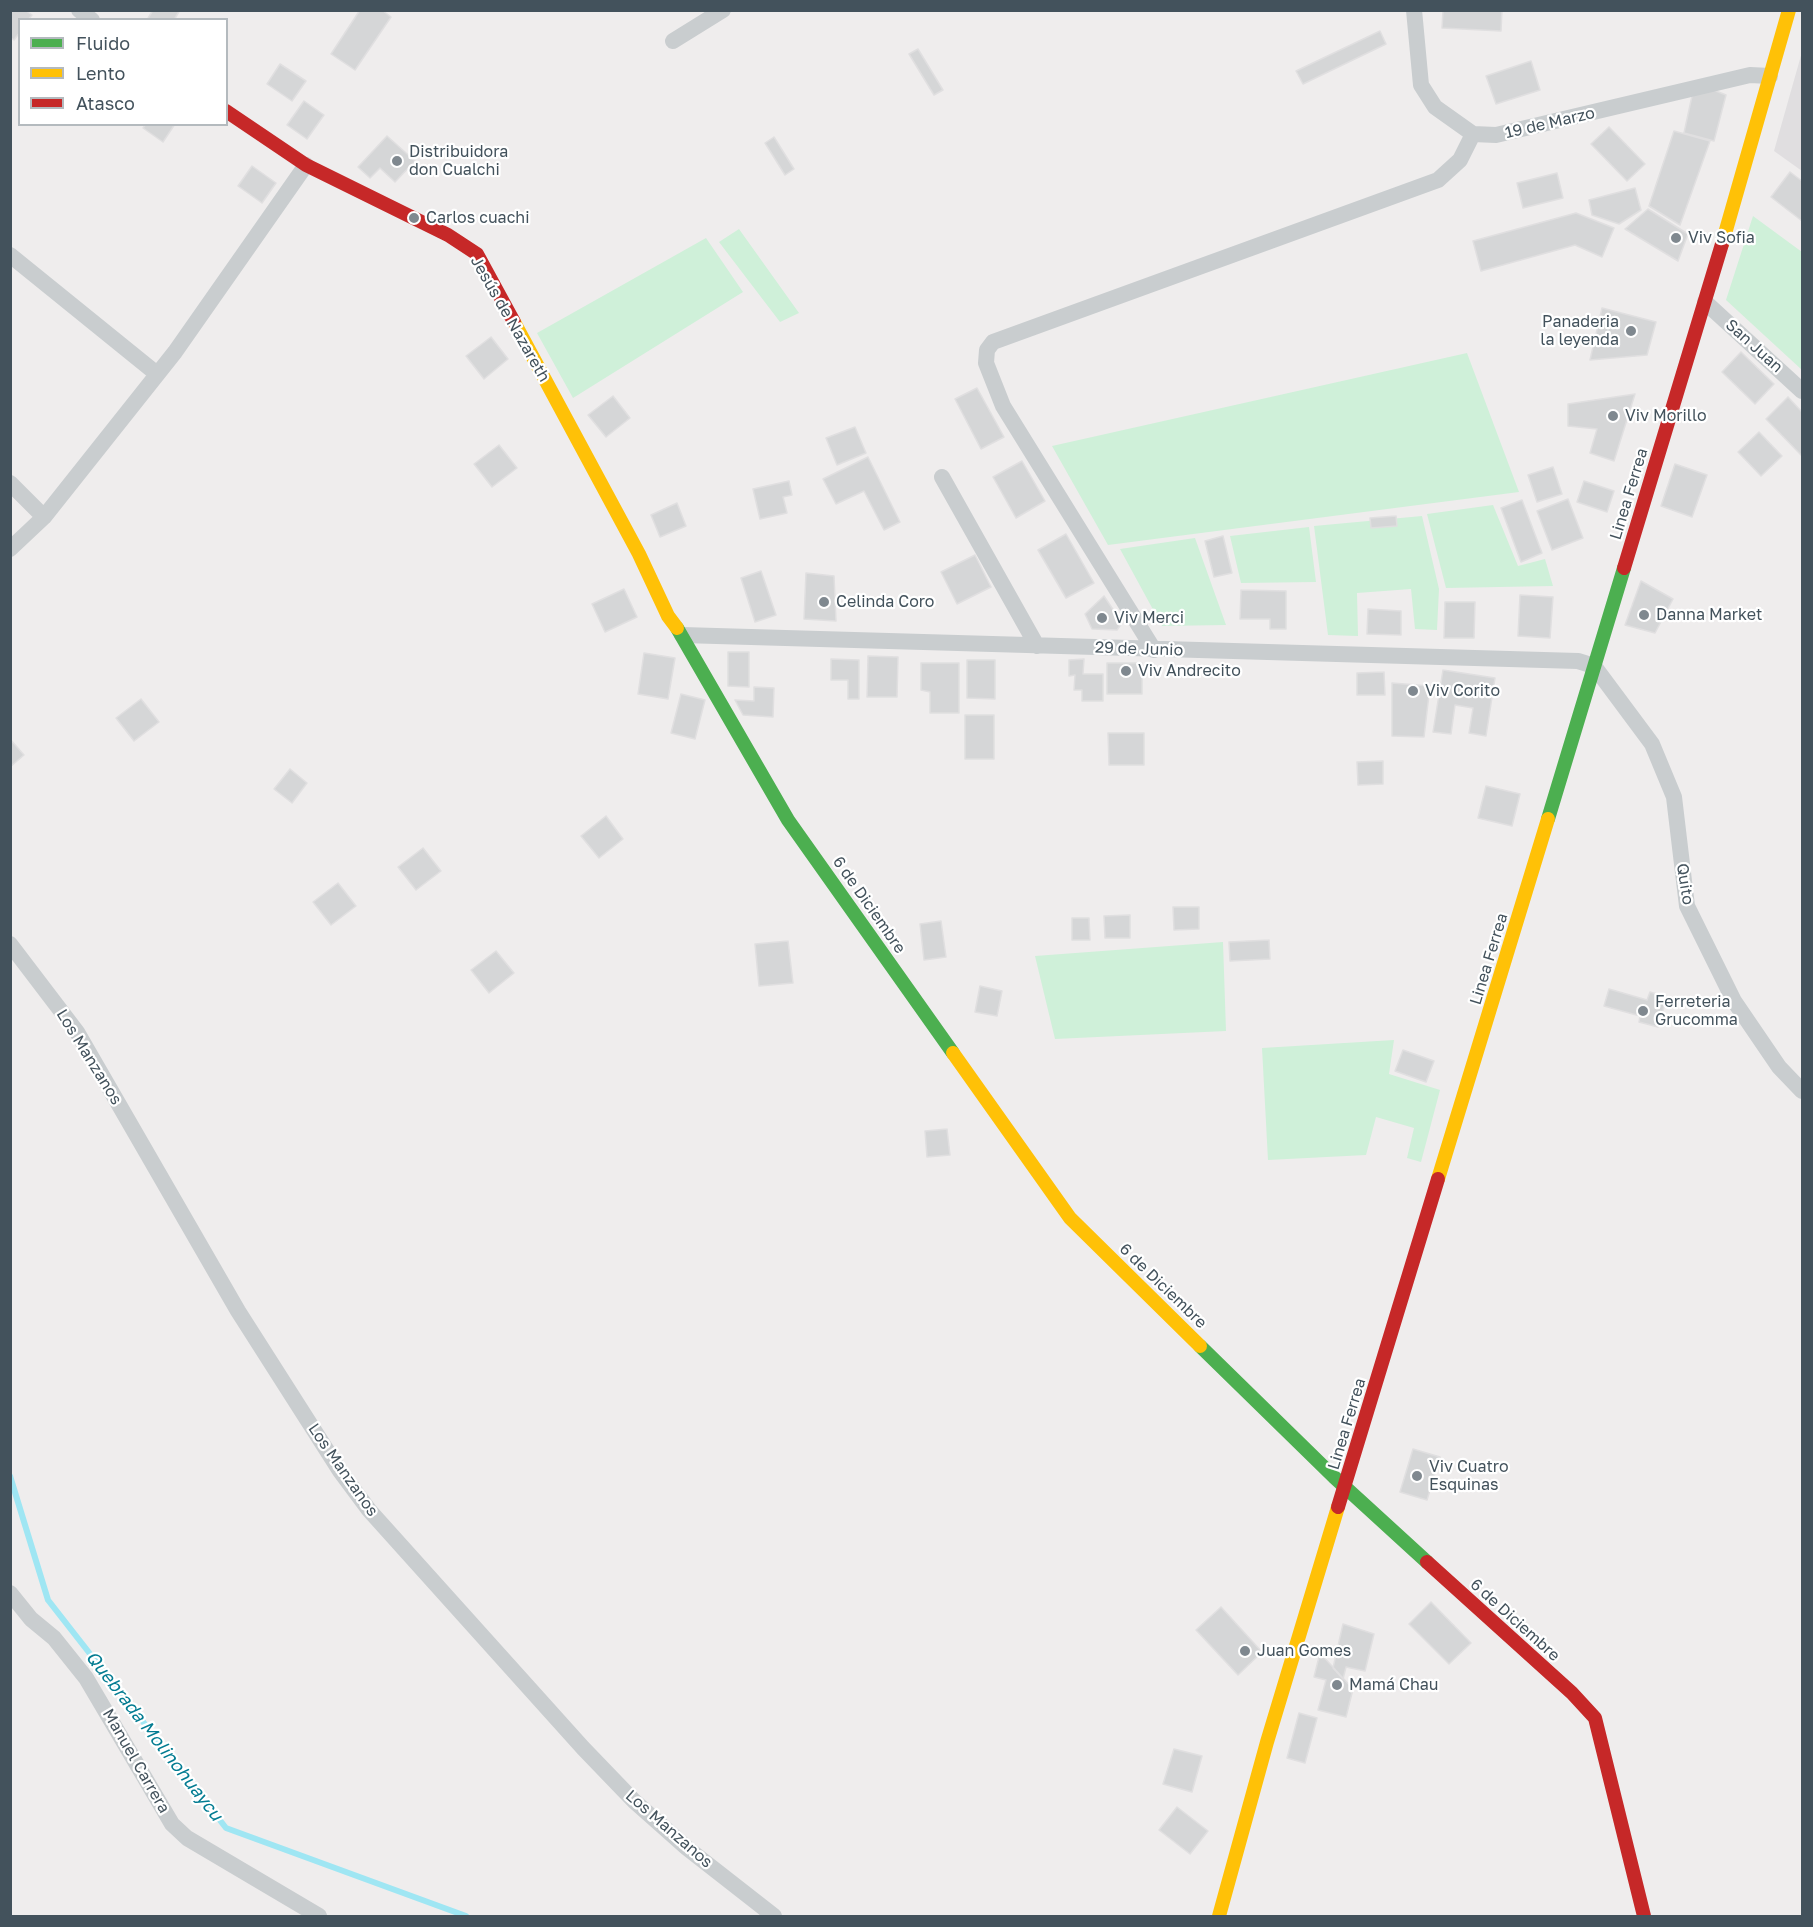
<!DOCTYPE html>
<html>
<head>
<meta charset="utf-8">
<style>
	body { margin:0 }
	#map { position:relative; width:1813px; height:1927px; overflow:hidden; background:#efeded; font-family:"Golos Text",sans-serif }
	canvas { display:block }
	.frame { position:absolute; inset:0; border:12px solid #43525c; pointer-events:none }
	.legend { position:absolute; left:18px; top:18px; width:210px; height:108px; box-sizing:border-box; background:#fff; border:2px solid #b4babe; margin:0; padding:8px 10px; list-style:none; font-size:18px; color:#43525c }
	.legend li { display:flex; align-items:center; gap:12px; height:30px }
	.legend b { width:30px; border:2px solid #b4babe }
</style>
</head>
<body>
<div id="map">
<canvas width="1813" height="1927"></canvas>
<div class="frame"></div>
<ul class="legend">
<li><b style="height:8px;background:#4caf50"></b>Fluido</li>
<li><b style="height:8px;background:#ffc107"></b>Lento</li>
<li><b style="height:8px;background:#c62828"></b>Atasco</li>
</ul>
</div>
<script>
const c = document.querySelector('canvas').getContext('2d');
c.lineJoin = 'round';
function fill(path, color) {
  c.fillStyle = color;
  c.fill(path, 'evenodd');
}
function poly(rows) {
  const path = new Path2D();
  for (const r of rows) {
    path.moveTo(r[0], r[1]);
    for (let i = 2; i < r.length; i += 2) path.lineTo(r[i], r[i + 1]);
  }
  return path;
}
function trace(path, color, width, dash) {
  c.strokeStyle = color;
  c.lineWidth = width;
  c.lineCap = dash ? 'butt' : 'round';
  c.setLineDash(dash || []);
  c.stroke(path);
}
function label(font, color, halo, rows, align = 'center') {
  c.font = font + ' "Golos Text",sans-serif';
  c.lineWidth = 4.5;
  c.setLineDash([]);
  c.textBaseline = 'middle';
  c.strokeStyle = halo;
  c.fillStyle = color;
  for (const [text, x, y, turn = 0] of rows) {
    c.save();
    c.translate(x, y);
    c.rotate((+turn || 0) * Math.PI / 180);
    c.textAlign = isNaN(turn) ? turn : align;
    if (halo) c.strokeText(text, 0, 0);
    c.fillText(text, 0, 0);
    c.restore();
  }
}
fill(poly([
	[1802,52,1802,171,1774,151]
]), '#e0dee0');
fill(poly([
	[1753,216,1802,252,1802,370,1726,300],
	[739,229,799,313,780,322,719,242],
	[706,238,743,292,573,398,537,333],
	[1467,353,1519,492,1108,545,1052,446],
	[1493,505,1518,566,1545,559,1553,586,1446,588,1427,514],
	[1422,516,1439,589,1437,630,1415,629,1411,589,1357,593,1358,636,1328,635,1314,526],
	[1309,527,1316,582,1241,583,1230,536],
	[1195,538,1226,625,1162,626,1120,549],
	[1223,942,1226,1031,1055,1039,1035,956],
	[1394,1040,1389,1074,1440,1090,1421,1162,1407,1158,1414,1128,1376,1117,1366,1155,1268,1160,1262,1048]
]), '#cff0d9');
trace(poly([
	[10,1476,48,1600,226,1828,466,1916]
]), '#9fe6f3', 6);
const building = poly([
	[10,10,25,10,32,15,28,20,20,20,20,32,14,40,10,37,10,10],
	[153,10,180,10,174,20,147,20,153,10],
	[360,10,382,10,391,17,355,70,331,54,360,10],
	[1443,10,1502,10,1501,31,1442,28,1443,10],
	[1380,31,1386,44,1303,84,1296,71,1380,31],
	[918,49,943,90,934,95,909,54,918,49],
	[1531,61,1540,90,1496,104,1486,76,1531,61],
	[280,64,306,81,292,101,267,84,280,64],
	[1711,89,1726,95,1714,141,1684,133,1692,96,1711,89],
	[304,101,324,115,307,139,287,125,304,101],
	[146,124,175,124,163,142,143,128,146,124],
	[1609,127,1645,164,1627,181,1591,144,1609,127],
	[1674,131,1710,141,1680,225,1649,206,1674,131],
	[387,136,415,161,395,182,380,168,370,178,358,167,387,136],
	[774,137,794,169,785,175,765,143,774,137],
	[252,166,276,183,262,203,238,186,252,166],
	[1790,172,1802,181,1802,221,1771,197,1790,172],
	[1557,173,1563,198,1523,208,1517,183,1557,173],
	[1635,188,1641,210,1619,224,1592,215,1589,200,1635,188],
	[1648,209,1688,234,1678,261,1625,229,1648,209],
	[1576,213,1614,228,1602,257,1575,245,1481,271,1473,241,1576,213],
	[1602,308,1656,322,1647,355,1590,360,1602,308],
	[491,337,508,359,484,379,466,356,491,337],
	[1741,352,1774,384,1755,404,1722,372,1741,352],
	[977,388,1004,437,981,449,955,399,977,388],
	[1635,394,1614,461,1590,453,1597,429,1568,426,1568,404,1635,394],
	[613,396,630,418,606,437,588,415,613,396],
	[1788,397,1802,412,1802,456,1766,419,1788,397],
	[855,427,866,453,837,465,826,438,855,427],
	[1759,432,1782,456,1761,476,1738,452,1759,432],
	[499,445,517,468,492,487,474,464,499,445],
	[868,457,900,522,884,530,864,491,836,504,823,479,868,457],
	[1022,461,1045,501,1016,518,993,477,1022,461],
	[1675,464,1707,475,1692,517,1661,506,1675,464],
	[1553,467,1562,494,1537,502,1528,475,1553,467],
	[789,481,792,495,783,497,787,513,760,519,753,489,789,481],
	[1584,481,1614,491,1607,512,1577,502,1584,481],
	[1568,499,1583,538,1552,550,1537,511,1568,499],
	[1522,500,1542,553,1521,562,1501,508,1522,500],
	[677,503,686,526,660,537,651,515,677,503],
	[1396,516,1397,526,1371,528,1370,518,1396,516],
	[1066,534,1094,583,1066,598,1038,550,1066,534],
	[1223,536,1232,573,1214,577,1205,541,1223,536],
	[975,555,991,587,957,604,941,572,975,555],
	[761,571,776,615,755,622,741,578,761,571],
	[806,573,834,576,836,621,804,619,806,573],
	[1641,581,1673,599,1655,633,1625,625,1641,581],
	[624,589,637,617,605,632,592,604,624,589],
	[1241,590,1286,591,1286,629,1270,629,1270,619,1240,619,1241,590],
	[1520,595,1553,597,1550,638,1518,636,1520,595],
	[1104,596,1122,623,1117,630,1092,629,1085,614,1104,596],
	[1445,602,1475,602,1474,638,1444,638,1445,602],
	[1368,609,1401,611,1401,635,1367,634,1368,609],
	[728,652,749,652,749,687,728,686,728,652],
	[644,653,675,658,668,699,638,694,644,653],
	[868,656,898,657,897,697,867,697,868,656],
	[831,659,859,660,859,699,848,699,848,680,831,680,831,659],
	[1084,659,1083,674,1103,674,1103,701,1082,701,1082,690,1074,690,1075,675,1069,676,1069,660,1084,659],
	[967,660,995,660,995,699,967,698,967,660],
	[921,663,959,663,959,713,930,713,930,692,921,690,921,663],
	[1107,663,1142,663,1142,694,1107,694,1107,663],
	[1443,670,1495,678,1486,736,1469,733,1473,708,1455,705,1451,734,1433,732,1443,670],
	[1384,672,1385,695,1357,695,1357,673,1384,672],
	[1392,683,1430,686,1424,737,1392,736,1392,683],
	[754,687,774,688,773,717,743,715,735,700,754,701,754,687],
	[681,694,705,700,695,739,671,733,681,694],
	[141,699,159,722,134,741,116,718,141,699],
	[965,715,994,715,994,759,965,759,965,715],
	[1108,733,1144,733,1144,765,1109,765,1108,733],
	[10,739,24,755,10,767,10,739],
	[1383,761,1383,784,1358,785,1357,762,1383,761],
	[290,769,307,783,292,803,274,789,290,769],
	[1486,786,1520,794,1512,826,1478,818,1486,786],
	[606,816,623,839,599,858,581,836,606,816],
	[423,848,441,871,416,890,398,867,423,848],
	[338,883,356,906,331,925,313,902,338,883],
	[1173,907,1199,907,1199,929,1174,930,1173,907],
	[1130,915,1130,938,1105,938,1104,916,1130,915],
	[1072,918,1089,918,1090,940,1072,940,1072,918],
	[941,921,946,957,924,960,920,924,941,921],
	[1269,940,1270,959,1230,961,1229,942,1269,940],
	[788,941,793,983,759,986,755,944,788,941],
	[496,951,514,973,489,993,471,970,496,951],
	[980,986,1002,991,997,1016,975,1012,980,986],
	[1609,989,1647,1000,1650,992,1667,997,1658,1027,1639,1022,1640,1016,1604,1006,1609,989],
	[1403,1050,1434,1061,1426,1082,1395,1071,1403,1050],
	[947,1129,950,1155,927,1157,925,1131,947,1129],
	[1413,1449,1440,1457,1427,1500,1400,1492,1413,1449],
	[1431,1602,1471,1643,1449,1664,1409,1624,1431,1602],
	[1221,1607,1262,1652,1238,1675,1196,1630,1221,1607],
	[1343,1624,1374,1634,1365,1671,1346,1667,1343,1679,1333,1668,1343,1624],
	[1320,1653,1353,1689,1346,1717,1318,1710,1326,1680,1314,1677,1320,1653],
	[1299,1713,1317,1718,1305,1763,1287,1758,1299,1713],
	[1174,1749,1202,1756,1192,1792,1163,1784,1174,1749],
	[1177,1807,1208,1831,1190,1854,1159,1830,1177,1807]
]);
fill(building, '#d5d6d7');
trace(building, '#e0dfe0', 1.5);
trace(poly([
	[79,10,92,20],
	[1414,10,1421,85,1435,107,1473,134,1496,135,1750,75,1770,76],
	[673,41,723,10],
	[10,255,157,374],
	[1705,302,1802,391],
	[942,477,1037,646],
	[10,483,44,517],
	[10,549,44,517,175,352,306,165],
	[682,635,1578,661,1594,666,1652,744,1674,797,1687,906,1734,1001,1779,1067,1802,1091],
	[1154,650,1003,406,986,363,987,350,993,342,1438,180,1460,160,1473,134],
	[10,944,77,1032,238,1311,340,1471,369,1510,583,1748,634,1801,687,1848,774,1916],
	[10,1593,31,1619,54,1638,86,1678,172,1824,187,1838,319,1916]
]), '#c9cdcf', 16);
trace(poly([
	[677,628,788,820,953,1053],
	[1548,819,1624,568],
	[1200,1346,1334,1477,1427,1562]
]), '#4caf50', 14);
trace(poly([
	[1722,244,1789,10],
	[514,322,639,554,668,616,677,628],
	[953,1053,1070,1218,1200,1346],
	[1438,1179,1548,819],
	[1219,1916,1267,1742,1338,1507]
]), '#ffc107', 14);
trace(poly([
	[226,111,306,165,448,235,477,254,514,322],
	[1624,568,1722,244],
	[1338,1507,1438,1179],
	[1427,1562,1572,1693,1595,1718,1644,1916]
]), '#c62828', 14);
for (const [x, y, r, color] of [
	[397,161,6,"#7f888f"],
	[414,218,6,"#7f888f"],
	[1676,238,6,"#7f888f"],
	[1631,331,6,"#7f888f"],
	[1613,416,6,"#7f888f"],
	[824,602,6,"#7f888f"],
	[1644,615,6,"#7f888f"],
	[1102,618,6,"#7f888f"],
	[1126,671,6,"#7f888f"],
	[1413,691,6,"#7f888f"],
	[1643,1011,6,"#7f888f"],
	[1417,1476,6,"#7f888f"],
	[1245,1651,6,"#7f888f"],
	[1337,1685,6,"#7f888f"]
]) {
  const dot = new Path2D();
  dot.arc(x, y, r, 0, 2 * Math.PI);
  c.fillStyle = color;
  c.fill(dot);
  trace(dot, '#fff', 2);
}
label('16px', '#43525c', '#fff', [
	["19 de Marzo",1550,123,-13],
	["Jesús de Nazareth",510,319,60],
	["San Juan",1754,346,42],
	["Linea Ferrea",1629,494,-73],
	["29 de Junio",1139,649,2],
	["Quito",1685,884,81],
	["6 de Diciembre",869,905,55],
	["Linea Ferrea",1489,959,-73],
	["Los Manzanos",89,1057,58],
	["6 de Diciembre",1163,1286,44],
	["Linea Ferrea",1347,1424,-73],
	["Los Manzanos",343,1470,55],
	["6 de Diciembre",1515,1620,42],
	["Manuel Carrera",136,1761,60],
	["Los Manzanos",669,1829,41]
]);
label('16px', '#43525c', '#fff', [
	["Distribuidora",409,152],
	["don Cualchi",409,170],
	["Carlos cuachi",426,218],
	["Viv Sofia",1688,238],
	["Panaderia",1619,322,"right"],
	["la leyenda",1619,340,"right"],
	["Viv Morillo",1625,416],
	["Celinda Coro",836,602],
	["Danna Market",1656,615],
	["Viv Merci",1114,618],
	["Viv Andrecito",1138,671],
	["Viv Corito",1425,691],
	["Ferreteria",1655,1002],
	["Grucomma",1655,1020],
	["Viv Cuatro",1429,1467],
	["Esquinas",1429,1485],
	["Juan Gomes",1257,1651],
	["Mamá Chau",1349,1685]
], 'left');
label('italic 18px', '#037c92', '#fff', [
	["Quebrada Molinohuaycu",154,1736,52]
]);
</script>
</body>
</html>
